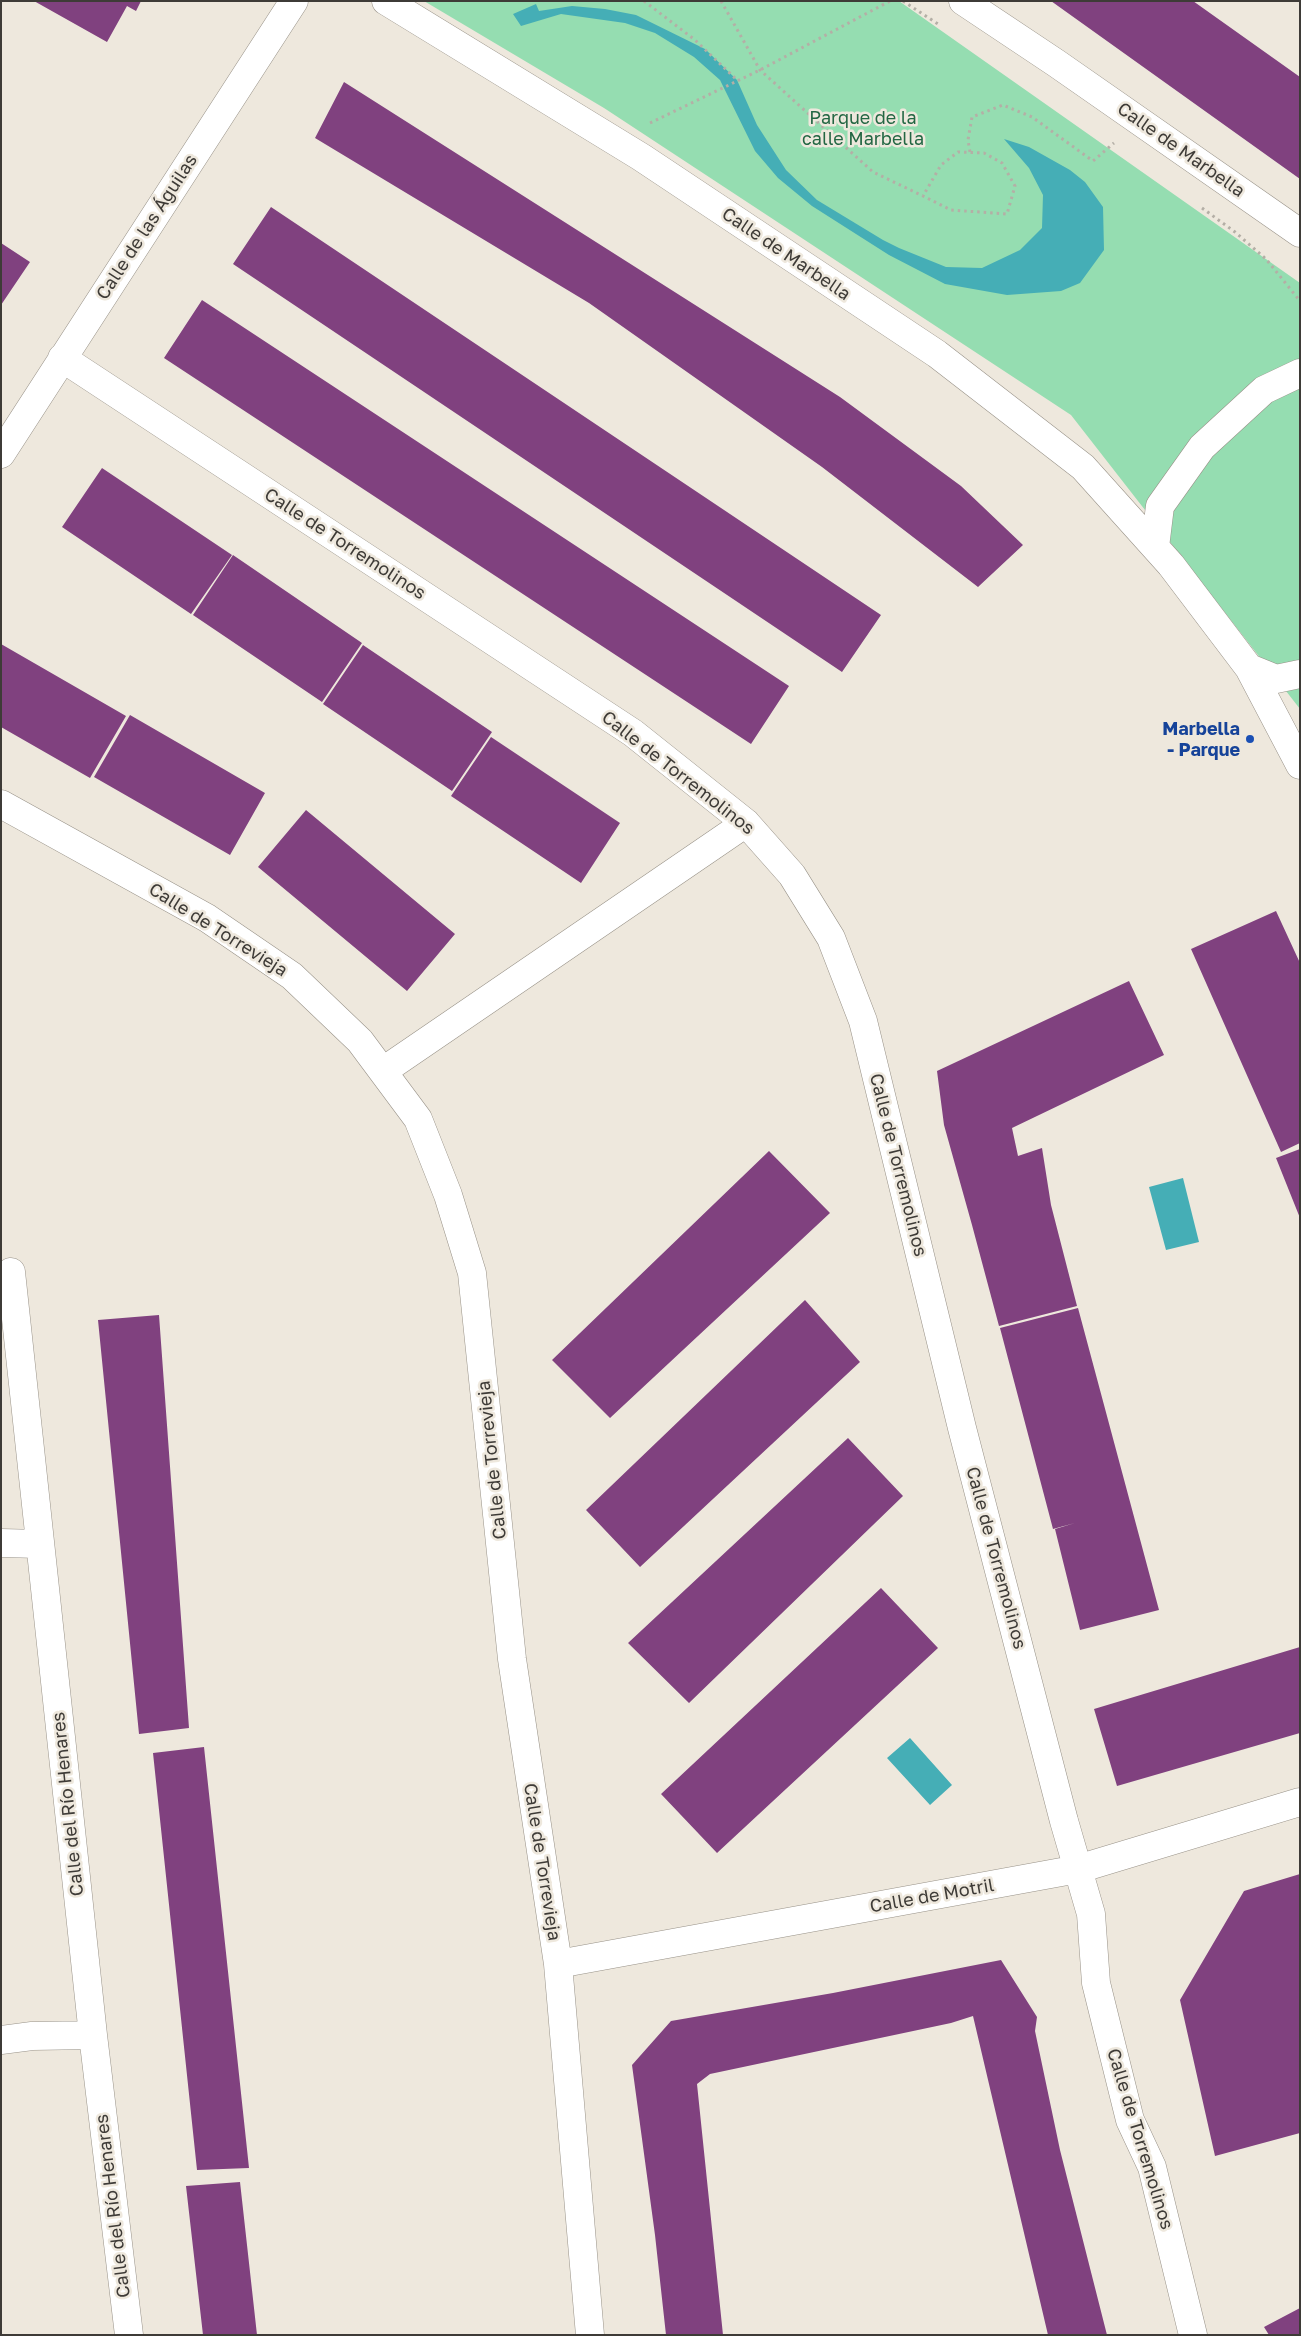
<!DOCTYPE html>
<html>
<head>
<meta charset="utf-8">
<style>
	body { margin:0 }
	#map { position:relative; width:1301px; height:2336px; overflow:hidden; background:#eee8dd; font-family:"Golos Text",sans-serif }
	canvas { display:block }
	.frame { position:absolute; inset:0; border:2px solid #3e3b37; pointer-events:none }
</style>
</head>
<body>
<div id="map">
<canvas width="1301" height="2336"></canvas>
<div class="frame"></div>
</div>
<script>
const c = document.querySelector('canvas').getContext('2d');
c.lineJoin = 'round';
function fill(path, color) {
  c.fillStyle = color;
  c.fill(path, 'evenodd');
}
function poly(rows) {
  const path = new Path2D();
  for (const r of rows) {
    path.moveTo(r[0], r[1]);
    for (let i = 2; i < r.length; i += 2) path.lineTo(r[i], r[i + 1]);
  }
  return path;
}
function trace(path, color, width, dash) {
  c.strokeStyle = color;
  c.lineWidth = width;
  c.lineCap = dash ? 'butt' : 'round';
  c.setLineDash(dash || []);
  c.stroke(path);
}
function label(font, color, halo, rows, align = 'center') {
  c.font = font + ' "Golos Text",sans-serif';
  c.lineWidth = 5;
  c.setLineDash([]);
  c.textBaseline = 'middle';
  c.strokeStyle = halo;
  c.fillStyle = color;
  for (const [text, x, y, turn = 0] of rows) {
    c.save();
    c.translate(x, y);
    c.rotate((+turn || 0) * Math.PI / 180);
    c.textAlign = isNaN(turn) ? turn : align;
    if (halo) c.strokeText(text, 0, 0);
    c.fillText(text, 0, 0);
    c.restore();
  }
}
fill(poly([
	[424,1,899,1,1300,283,1300,709,1071,415,604,108]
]), '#95ddb1');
fill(poly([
	[536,4,539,11,572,6,605,9,636,15,705,49,737,80,757,125,786,170,817,200,883,240,899,248,946,267,982,268,1020,250,1042,228,1043,195,1029,168,1004,139,1029,147,1070,170,1085,182,1103,207,1104,250,1080,283,1061,291,1007,295,945,284,889,255,812,206,778,178,755,151,720,80,694,57,655,33,625,23,561,14,521,26,513,14],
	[1183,1178,1199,1242,1166,1250,1149,1187],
	[910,1738,952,1785,930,1805,887,1758]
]), '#45aeb6');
fill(poly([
	[34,1,141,1,136,11,127,6,107,42],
	[1051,1,1193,1,1300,77,1300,179],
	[344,82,840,397,961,486,1023,545,978,587,822,467,589,303,315,138],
	[271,207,881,615,842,672,233,264],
	[1,243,30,262,1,305],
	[202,300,789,686,751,744,164,358],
	[102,468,232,555,191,614,62,527],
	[233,555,362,643,322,702,193,615],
	[1,644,126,716,90,778,1,727],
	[363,645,492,732,452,791,323,704],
	[130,715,265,793,230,855,94,777],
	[491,737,620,823,581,883,451,796],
	[306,810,455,934,407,991,258,867],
	[1276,911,1300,963,1300,1143,1281,1152,1191,949],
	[1129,981,1164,1055,1012,1128,1018,1156,1042,1148,1051,1205,1077,1306,999,1326,972,1225,981,1223,972,1225,944,1125,937,1071],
	[1300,1149,1300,1218,1276,1158],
	[769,1151,830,1213,610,1418,552,1360],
	[805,1300,860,1362,640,1567,586,1510],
	[1078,1308,1159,1610,1080,1630,1055,1529,1075,1523,1053,1529,1000,1328],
	[159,1315,189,1728,139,1734,98,1320],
	[848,1438,903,1496,689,1703,628,1643],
	[881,1588,938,1648,717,1853,661,1794],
	[1300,1647,1300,1733,1117,1786,1094,1709],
	[204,1747,249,2168,197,2170,153,1753],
	[1300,1874,1300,2133,1215,2156,1180,2000,1244,1891],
	[1001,1960,1037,2017,1035,2031,1060,2150,1107,2335,1048,2335,973,2016,951,2023,710,2074,697,2084,723,2335,666,2335,655,2235,632,2065,671,2021,833,1993],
	[240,2182,257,2335,203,2335,186,2186],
	[1300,2308,1300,2335,1269,2335,1264,2327]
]), '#80417f');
const minor = poly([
	[62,358,633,733,746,823,792,875,831,938,863,1021,962,1428,1064,1821,1091,1914,1096,1983,1130,2120,1152,2167,1193,2335],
	[1,454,294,1],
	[1,804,207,918,292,976,360,1041,418,1119,448,1195,472,1273,512,1659,558,1964,590,2335],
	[383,1071,746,823],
	[11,1272,93,2035,129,2335],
	[1,1543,40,1544],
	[558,1964,1078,1869,1300,1802],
	[1,2040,32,2036,93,2035]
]);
const tertiary = poly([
	[386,1,641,157,937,354,1083,467,1171,565,1249,668,1300,765],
	[963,1,1056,63,1300,233],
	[1155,547,1160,506,1202,447,1264,390,1300,373],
	[1249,668,1276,679,1300,674]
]);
trace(minor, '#989288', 29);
trace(tertiary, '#989288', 29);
trace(poly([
	[644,1,695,40,737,80],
	[721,1,760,70,873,172,923,196,951,210,1007,214,1015,186,1002,163,984,153,958,152,941,165,923,196],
	[903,1,938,24],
	[650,123,760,70,890,1],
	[970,152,968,140,972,117,1003,105,1032,117,1093,161,1114,143],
	[1202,208,1235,232,1266,259,1300,301]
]), '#b4afa6', 3, [2.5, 4]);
trace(minor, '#fff', 28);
trace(tertiary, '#fff', 28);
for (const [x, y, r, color] of [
	[1250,739,5,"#1a4fb4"]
]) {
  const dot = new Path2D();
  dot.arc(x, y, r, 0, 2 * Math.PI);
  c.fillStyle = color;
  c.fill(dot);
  trace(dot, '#eee8dd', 2);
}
label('18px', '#236743', '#eee8dd', [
	["Parque de la",863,118],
	["calle Marbella",863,139]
]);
label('18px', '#3e3b37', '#eee8dd', [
	["Calle de Marbella",1181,150,35],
	["Calle de las Águilas",147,227,-57],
	["Calle de Marbella",786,254,34],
	["Calle de Torremolinos",345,544,33],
	["Calle de Torremolinos",678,773,38],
	["Calle de Torrevieja",218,930,32],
	["Calle de Torremolinos",898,1165,76],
	["Calle de Torrevieja",492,1460,-96],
	["Calle de Torremolinos",996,1558,75],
	["Calle del Río Henares",68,1804,-96],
	["Calle de Torrevieja",542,1862,81],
	["Calle de Motril",932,1896,-10],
	["Calle de Torremolinos",1140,2139,73],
	["Calle del Río Henares",113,2206,-97]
]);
label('bold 18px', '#164399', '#eee8dd', [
	["Marbella",1240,729],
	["- Parque",1240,750]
], 'right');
</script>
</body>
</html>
